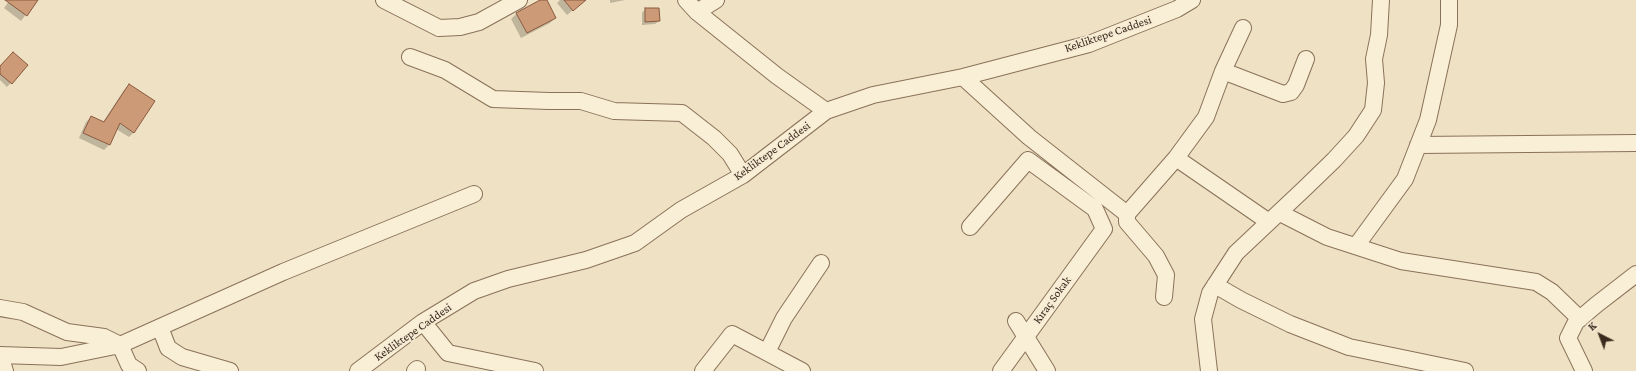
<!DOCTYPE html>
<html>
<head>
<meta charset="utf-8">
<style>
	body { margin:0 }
	#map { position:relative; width:1636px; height:371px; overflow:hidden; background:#efe1c3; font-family:"Crimson Pro",serif }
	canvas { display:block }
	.north { position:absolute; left:1580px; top:315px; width:40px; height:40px; -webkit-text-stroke:3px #f6ebd3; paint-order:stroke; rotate:318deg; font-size:11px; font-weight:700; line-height:16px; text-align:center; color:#392a1e }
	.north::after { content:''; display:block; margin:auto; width:14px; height:18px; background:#392a1e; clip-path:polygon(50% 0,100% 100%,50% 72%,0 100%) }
</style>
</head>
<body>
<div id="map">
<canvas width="1636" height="371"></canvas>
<div class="north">K</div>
</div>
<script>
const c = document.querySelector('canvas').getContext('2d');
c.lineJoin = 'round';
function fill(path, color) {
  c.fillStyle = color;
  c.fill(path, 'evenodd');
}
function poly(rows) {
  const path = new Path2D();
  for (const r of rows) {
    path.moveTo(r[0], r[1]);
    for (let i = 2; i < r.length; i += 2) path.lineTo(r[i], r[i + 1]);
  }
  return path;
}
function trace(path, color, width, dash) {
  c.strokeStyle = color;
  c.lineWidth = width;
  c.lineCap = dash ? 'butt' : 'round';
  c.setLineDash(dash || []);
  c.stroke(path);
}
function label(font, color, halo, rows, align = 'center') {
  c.font = font + ' "Crimson Pro",serif';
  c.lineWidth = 3.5;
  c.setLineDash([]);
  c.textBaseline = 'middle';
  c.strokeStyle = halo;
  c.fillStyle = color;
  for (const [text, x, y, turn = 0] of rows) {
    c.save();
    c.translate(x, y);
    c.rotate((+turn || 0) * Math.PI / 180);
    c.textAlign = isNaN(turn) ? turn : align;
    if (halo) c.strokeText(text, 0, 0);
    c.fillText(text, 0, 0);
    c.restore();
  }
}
fill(poly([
	[10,0,37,0,21,21,4,8],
	[542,0,546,0,555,18,550,23,521,38,511,19,517,13],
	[560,0,585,0,567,15,557,3],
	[610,0,625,0,610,3],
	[645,9,659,21,655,24,642,25,642,13],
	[27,66,7,87,0,80,0,67],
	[129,85,134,132,129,137,116,129,109,145,104,150,79,138,86,122,91,117,103,122,124,90]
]), '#0003');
const building = poly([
	[5,0,38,0,27,16,5,0],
	[540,0,547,0,556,18,527,33,516,13,540,0],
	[564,0,586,0,573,11,564,0],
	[645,8,659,8,660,21,645,22,645,8],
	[13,52,28,65,12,84,0,74,0,66,13,52],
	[129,84,155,101,134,133,120,123,110,145,83,133,91,116,104,122,129,84]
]);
fill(building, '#cd9a78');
trace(building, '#895a3f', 1);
const minor = poly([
	[384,0,439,28,460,27,479,22,519,0],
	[686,0,697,12,777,76,826,111],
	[697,12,716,0],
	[410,57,445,70,493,99,549,101,581,101,614,111,682,113,714,138,730,154,743,175],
	[1223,71,1283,94,1291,92,1296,85,1306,59],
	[963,77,1029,137,1127,214,1176,158,1206,117,1223,71,1243,28],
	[1418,145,1636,143],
	[1176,158,1269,222],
	[1280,213,1327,237,1401,261,1536,282,1552,292,1580,319],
	[1127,214,1127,222,1156,256,1166,275,1164,297],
	[970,227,1028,160,1095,209,1104,229,1001,371],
	[1356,246,1405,179,1428,120,1449,25,1449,0],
	[1215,285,1241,300,1290,324,1349,347,1465,371],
	[0,308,23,312,67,332,104,337,120,345,129,365,138,371],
	[1016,321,1047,371],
	[423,322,448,353,535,371],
	[160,327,168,348,182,357,230,371],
	[767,352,784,318,821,263],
	[0,355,61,357,120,345,283,272,474,194],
	[0,356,5,371],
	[358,371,423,322,474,291,508,279,586,260,635,243,681,210,743,175,826,111,873,95,963,77,1089,44,1177,9,1192,0],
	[415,371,417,369],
	[703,371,732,334,802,371],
	[1209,371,1203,319,1210,293,1236,253,1304,189,1334,160,1356,136,1373,110,1376,83,1374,59,1379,35,1381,0],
	[1584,371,1568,338,1576,322,1596,305,1636,274]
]);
trace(minor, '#897259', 18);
trace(minor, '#f9eed6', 16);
label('12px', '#392a1e', '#f6ebd3', [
	["Kekliktepe Caddesi",1108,34,-19],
	["Kekliktepe Caddesi",772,151,-36],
	["Kıraç Sokak",1052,300,-54],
	["Kekliktepe Caddesi",413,332,-35]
]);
</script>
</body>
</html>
